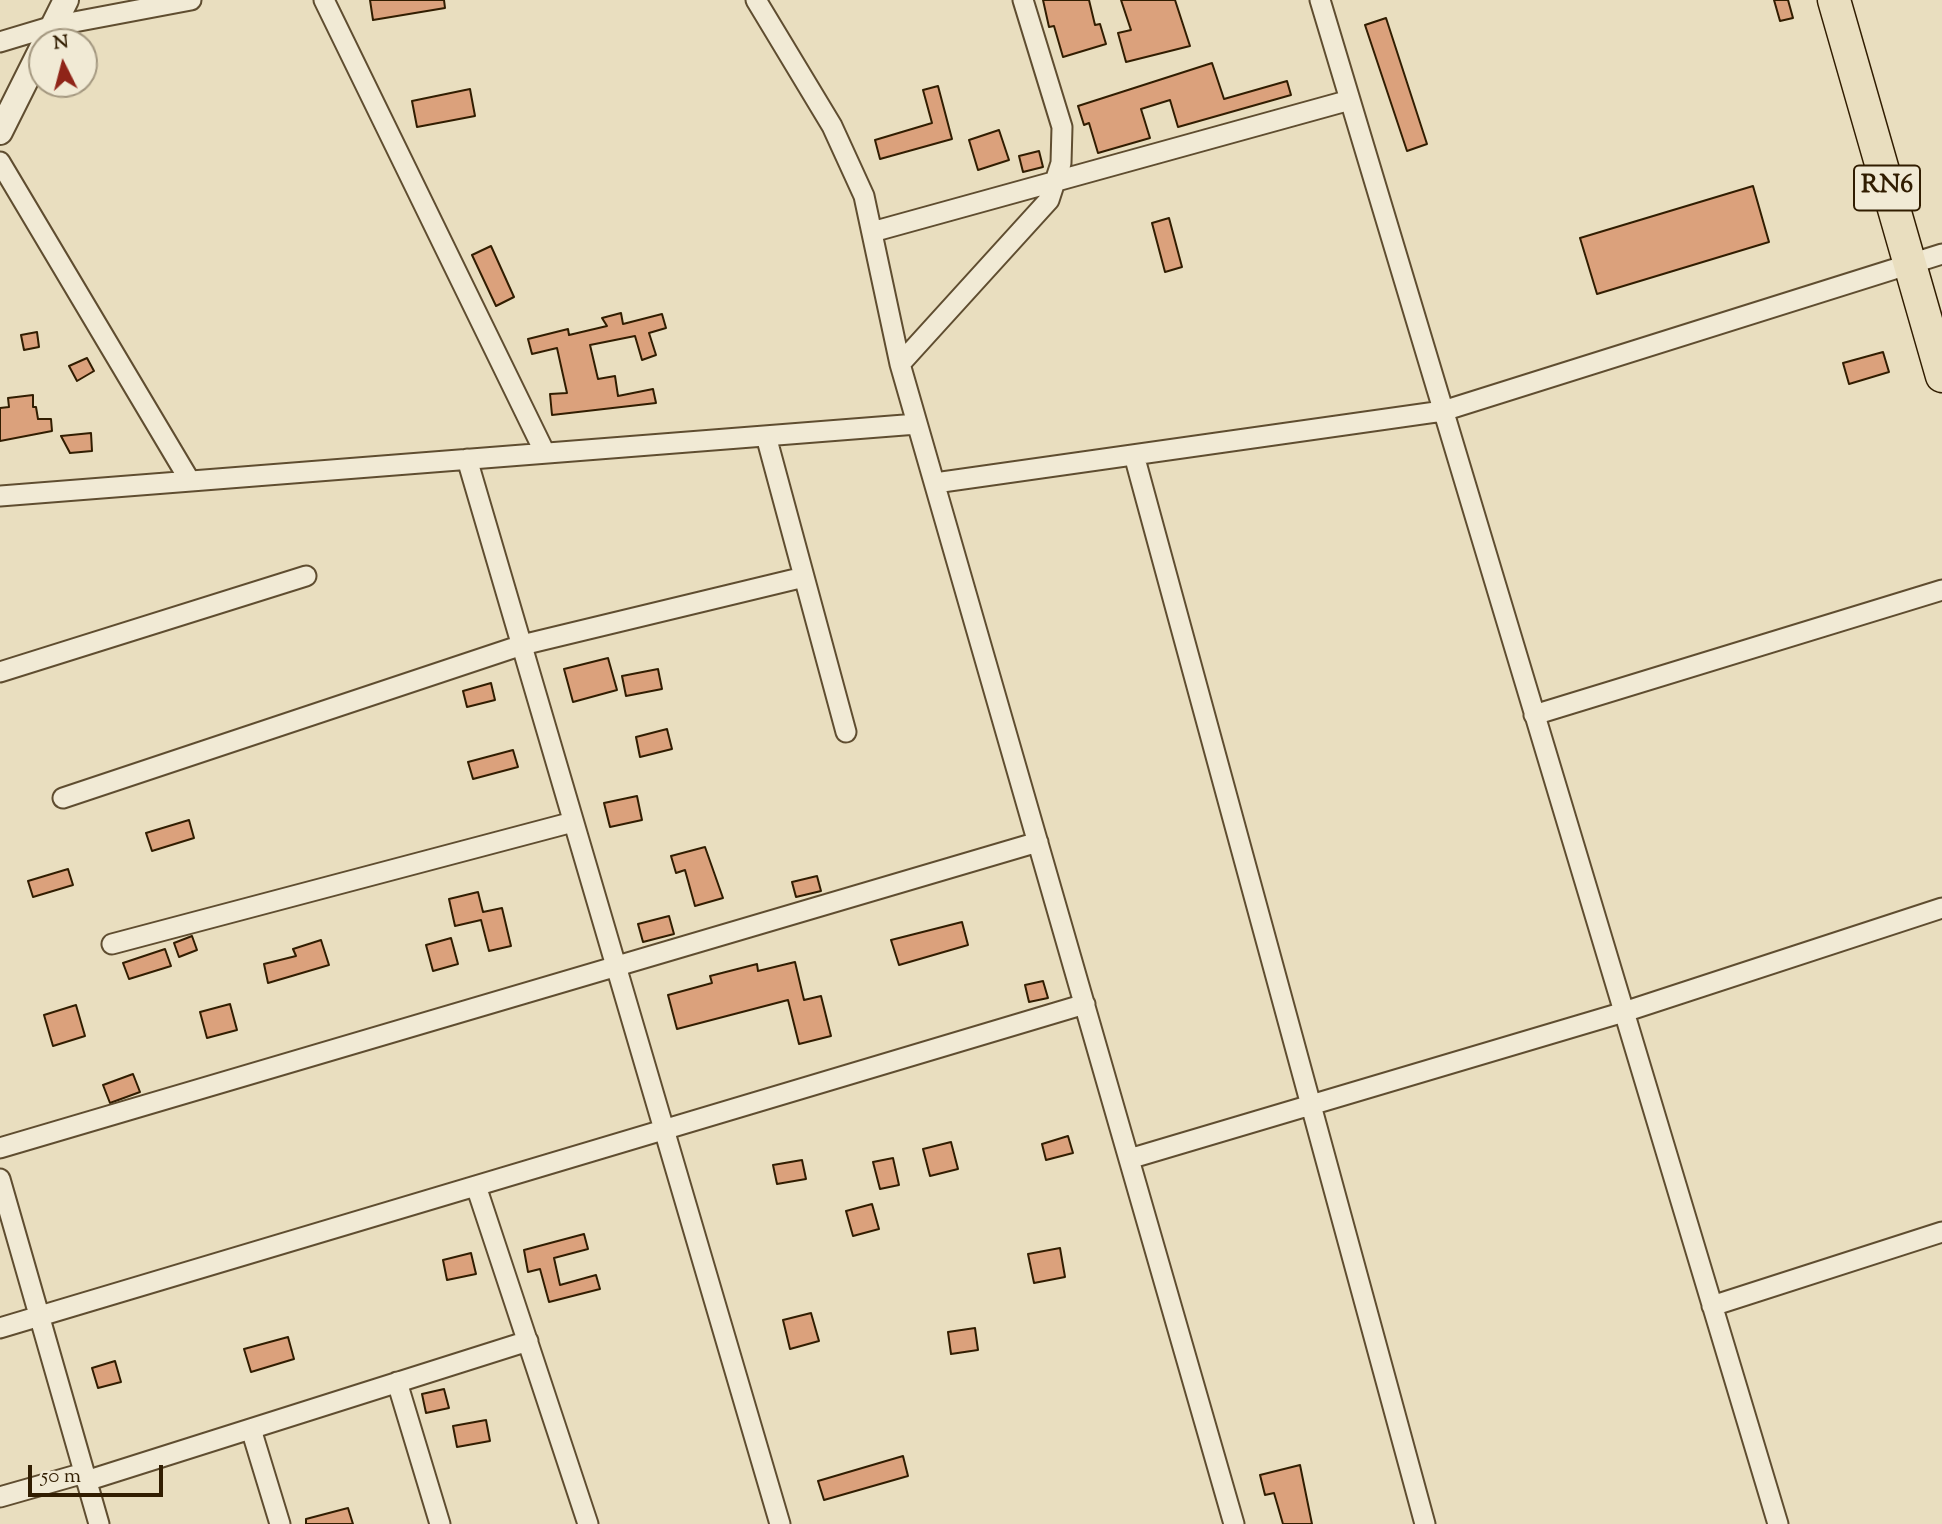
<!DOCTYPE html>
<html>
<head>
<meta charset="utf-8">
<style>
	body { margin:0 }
	#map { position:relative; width:1942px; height:1524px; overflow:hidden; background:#e9debf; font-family:"Sorts Mill Goudy",serif }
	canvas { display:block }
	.north { position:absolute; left:28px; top:28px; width:70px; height:70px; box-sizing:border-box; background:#f1ead5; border:2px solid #a49880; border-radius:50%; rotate:354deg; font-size:19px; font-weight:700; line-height:28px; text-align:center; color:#311d01 }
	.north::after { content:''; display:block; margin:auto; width:24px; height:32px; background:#8f2418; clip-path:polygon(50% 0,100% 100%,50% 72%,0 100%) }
	.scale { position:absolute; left:28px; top:1465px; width:135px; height:32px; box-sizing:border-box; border:4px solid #311d01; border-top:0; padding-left:9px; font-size:21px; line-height:24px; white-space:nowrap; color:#311d01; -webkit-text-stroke:5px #f1ead5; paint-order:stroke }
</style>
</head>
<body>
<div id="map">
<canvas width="1942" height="1524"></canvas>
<div class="north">N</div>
<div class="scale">50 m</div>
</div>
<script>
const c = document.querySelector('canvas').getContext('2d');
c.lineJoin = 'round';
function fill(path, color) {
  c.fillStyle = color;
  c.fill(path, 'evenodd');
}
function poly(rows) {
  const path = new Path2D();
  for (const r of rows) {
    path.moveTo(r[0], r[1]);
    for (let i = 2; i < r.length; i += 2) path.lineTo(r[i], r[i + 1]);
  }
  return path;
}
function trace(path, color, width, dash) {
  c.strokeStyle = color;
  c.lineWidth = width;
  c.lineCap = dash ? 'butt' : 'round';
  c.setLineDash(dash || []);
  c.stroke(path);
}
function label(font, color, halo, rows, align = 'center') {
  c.font = font + ' "Sorts Mill Goudy",serif';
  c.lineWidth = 6;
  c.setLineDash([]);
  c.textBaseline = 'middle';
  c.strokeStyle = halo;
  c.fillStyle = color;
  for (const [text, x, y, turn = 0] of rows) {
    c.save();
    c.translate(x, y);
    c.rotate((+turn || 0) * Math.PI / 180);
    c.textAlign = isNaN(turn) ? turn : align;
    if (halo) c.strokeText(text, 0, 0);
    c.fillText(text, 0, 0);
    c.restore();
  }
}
const building = poly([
	[370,0,444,0,445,8,373,20,370,0],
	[1043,0,1089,0,1095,25,1100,24,1106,44,1063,57,1054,26,1049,27,1043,0],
	[1121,0,1175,0,1190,46,1126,62,1118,33,1131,30,1121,0],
	[1774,0,1788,0,1793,18,1780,21,1774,0],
	[1386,18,1427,144,1407,151,1365,25,1386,18],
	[1212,63,1224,99,1287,81,1291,95,1178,127,1170,100,1141,109,1150,138,1098,153,1089,123,1084,125,1078,106,1212,63],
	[938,86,952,139,880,159,875,140,932,123,923,90,938,86],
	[470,89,475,116,417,127,412,101,470,89],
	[999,130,1009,160,978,170,969,140,999,130],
	[1039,151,1043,167,1023,172,1019,156,1039,151],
	[1753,186,1769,242,1597,294,1580,238,1753,186],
	[1169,218,1182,267,1165,272,1152,223,1169,218],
	[491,246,514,297,496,306,472,255,491,246],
	[621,313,623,324,662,314,666,328,649,333,656,355,642,360,635,336,590,345,598,379,615,376,618,396,653,389,656,403,552,415,550,394,567,393,557,348,532,354,528,339,568,329,569,335,607,326,602,318,621,313],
	[37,332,39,347,24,350,21,335,37,332],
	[1883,352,1889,372,1849,384,1843,363,1883,352],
	[87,358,94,371,77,381,69,366,87,358],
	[33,395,33,407,36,407,38,419,51,419,52,431,0,441,0,408,9,407,8,398,33,395],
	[91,433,92,451,70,453,61,436,91,433],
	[608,658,617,690,573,702,564,669,608,658],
	[658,669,662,689,626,696,622,676,658,669],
	[491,683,495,700,467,707,463,691,491,683],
	[667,729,672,749,640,757,636,737,667,729],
	[513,750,518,767,473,779,468,762,513,750],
	[637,796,642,820,610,827,604,803,637,796],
	[189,820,194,838,152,851,146,833,189,820],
	[705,847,723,898,695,906,685,870,676,873,671,856,705,847],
	[68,869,73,885,33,897,28,881,68,869],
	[817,876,821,891,796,897,792,882,817,876],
	[478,892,483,912,502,908,511,946,489,951,481,920,455,926,449,899,478,892],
	[669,916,674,934,643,942,638,924,669,916],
	[962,922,968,945,899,965,891,940,962,922],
	[192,936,197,950,179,957,174,943,192,936],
	[451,938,458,964,433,971,426,945,451,938],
	[321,940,329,965,268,983,264,964,296,956,293,949,321,940],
	[165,949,171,966,129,979,123,963,165,949],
	[795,962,804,1000,821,996,831,1036,799,1044,788,1000,677,1029,668,995,712,983,710,976,757,964,758,971,795,962],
	[1043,981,1048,998,1029,1002,1025,985,1043,981],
	[230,1004,237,1030,207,1038,200,1012,230,1004],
	[76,1005,85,1036,53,1046,44,1015,76,1005],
	[133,1074,140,1092,110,1103,103,1085,133,1074],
	[1068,1136,1073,1153,1046,1160,1042,1144,1068,1136],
	[951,1142,958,1169,930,1176,923,1149,951,1142],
	[893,1158,899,1185,880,1189,873,1162,893,1158],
	[802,1160,806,1179,777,1184,773,1165,802,1160],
	[872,1204,879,1229,853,1236,846,1211,872,1204],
	[584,1234,588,1249,554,1258,560,1285,596,1275,600,1289,549,1302,540,1269,528,1272,524,1250,584,1234],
	[1060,1248,1065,1277,1034,1283,1028,1254,1060,1248],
	[471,1253,476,1274,447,1280,443,1260,471,1253],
	[811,1313,819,1341,790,1349,783,1320,811,1313],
	[975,1328,978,1350,951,1354,948,1332,975,1328],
	[288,1337,294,1359,251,1372,244,1349,288,1337],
	[115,1361,121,1382,98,1388,92,1368,115,1361],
	[444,1389,449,1408,426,1413,422,1394,444,1389],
	[486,1420,490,1441,457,1447,453,1426,486,1420],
	[903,1456,908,1476,824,1500,818,1481,903,1456],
	[1300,1465,1312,1524,1283,1524,1274,1493,1265,1495,1260,1475,1300,1465],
	[348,1508,353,1524,306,1524,306,1519,348,1508]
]);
fill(building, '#dba17c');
trace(building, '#311d01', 2);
const minor = poly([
	[324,0,545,453],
	[756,0,832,126,864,196,900,364,1234,1524],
	[1320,0,1778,1524],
	[0,42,53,26,191,0],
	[0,162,190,481],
	[872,232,1350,100],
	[900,364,1049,200,1061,163,1062,127,1023,0],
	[766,436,846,732],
	[1134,455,1425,1524],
	[467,459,780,1524],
	[935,483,1443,411,1942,254],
	[0,496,917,424],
	[0,672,306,576],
	[1534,715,1942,590],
	[63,798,522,645,804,577],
	[112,944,573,822],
	[0,1148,1038,842],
	[1129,1159,1624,1012,1942,908],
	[0,1179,99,1524],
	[476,1186,588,1524],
	[1712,1306,1942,1232],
	[0,1328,1085,1004],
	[397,1382,440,1524],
	[251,1429,280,1524],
	[86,1481,528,1341],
	[0,1497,84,1473]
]);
const tertiary = poly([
	[45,42,66,0],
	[0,132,42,48]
]);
const primary = poly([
	[1834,0,1942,376]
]);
trace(minor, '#5f4d30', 23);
trace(tertiary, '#5f4d30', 28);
trace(primary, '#311d01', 35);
trace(minor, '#f1ead5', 19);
trace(tertiary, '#f1ead5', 24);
trace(primary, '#e9debf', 32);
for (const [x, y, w] of [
	[1887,188,66]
]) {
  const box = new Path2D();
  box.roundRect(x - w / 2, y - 22.5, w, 45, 5);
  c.fillStyle = '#f1ead5';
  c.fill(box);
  trace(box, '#311d01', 2);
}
label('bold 26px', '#311d01', null, [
	["RN6",1887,188]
]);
</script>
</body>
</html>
